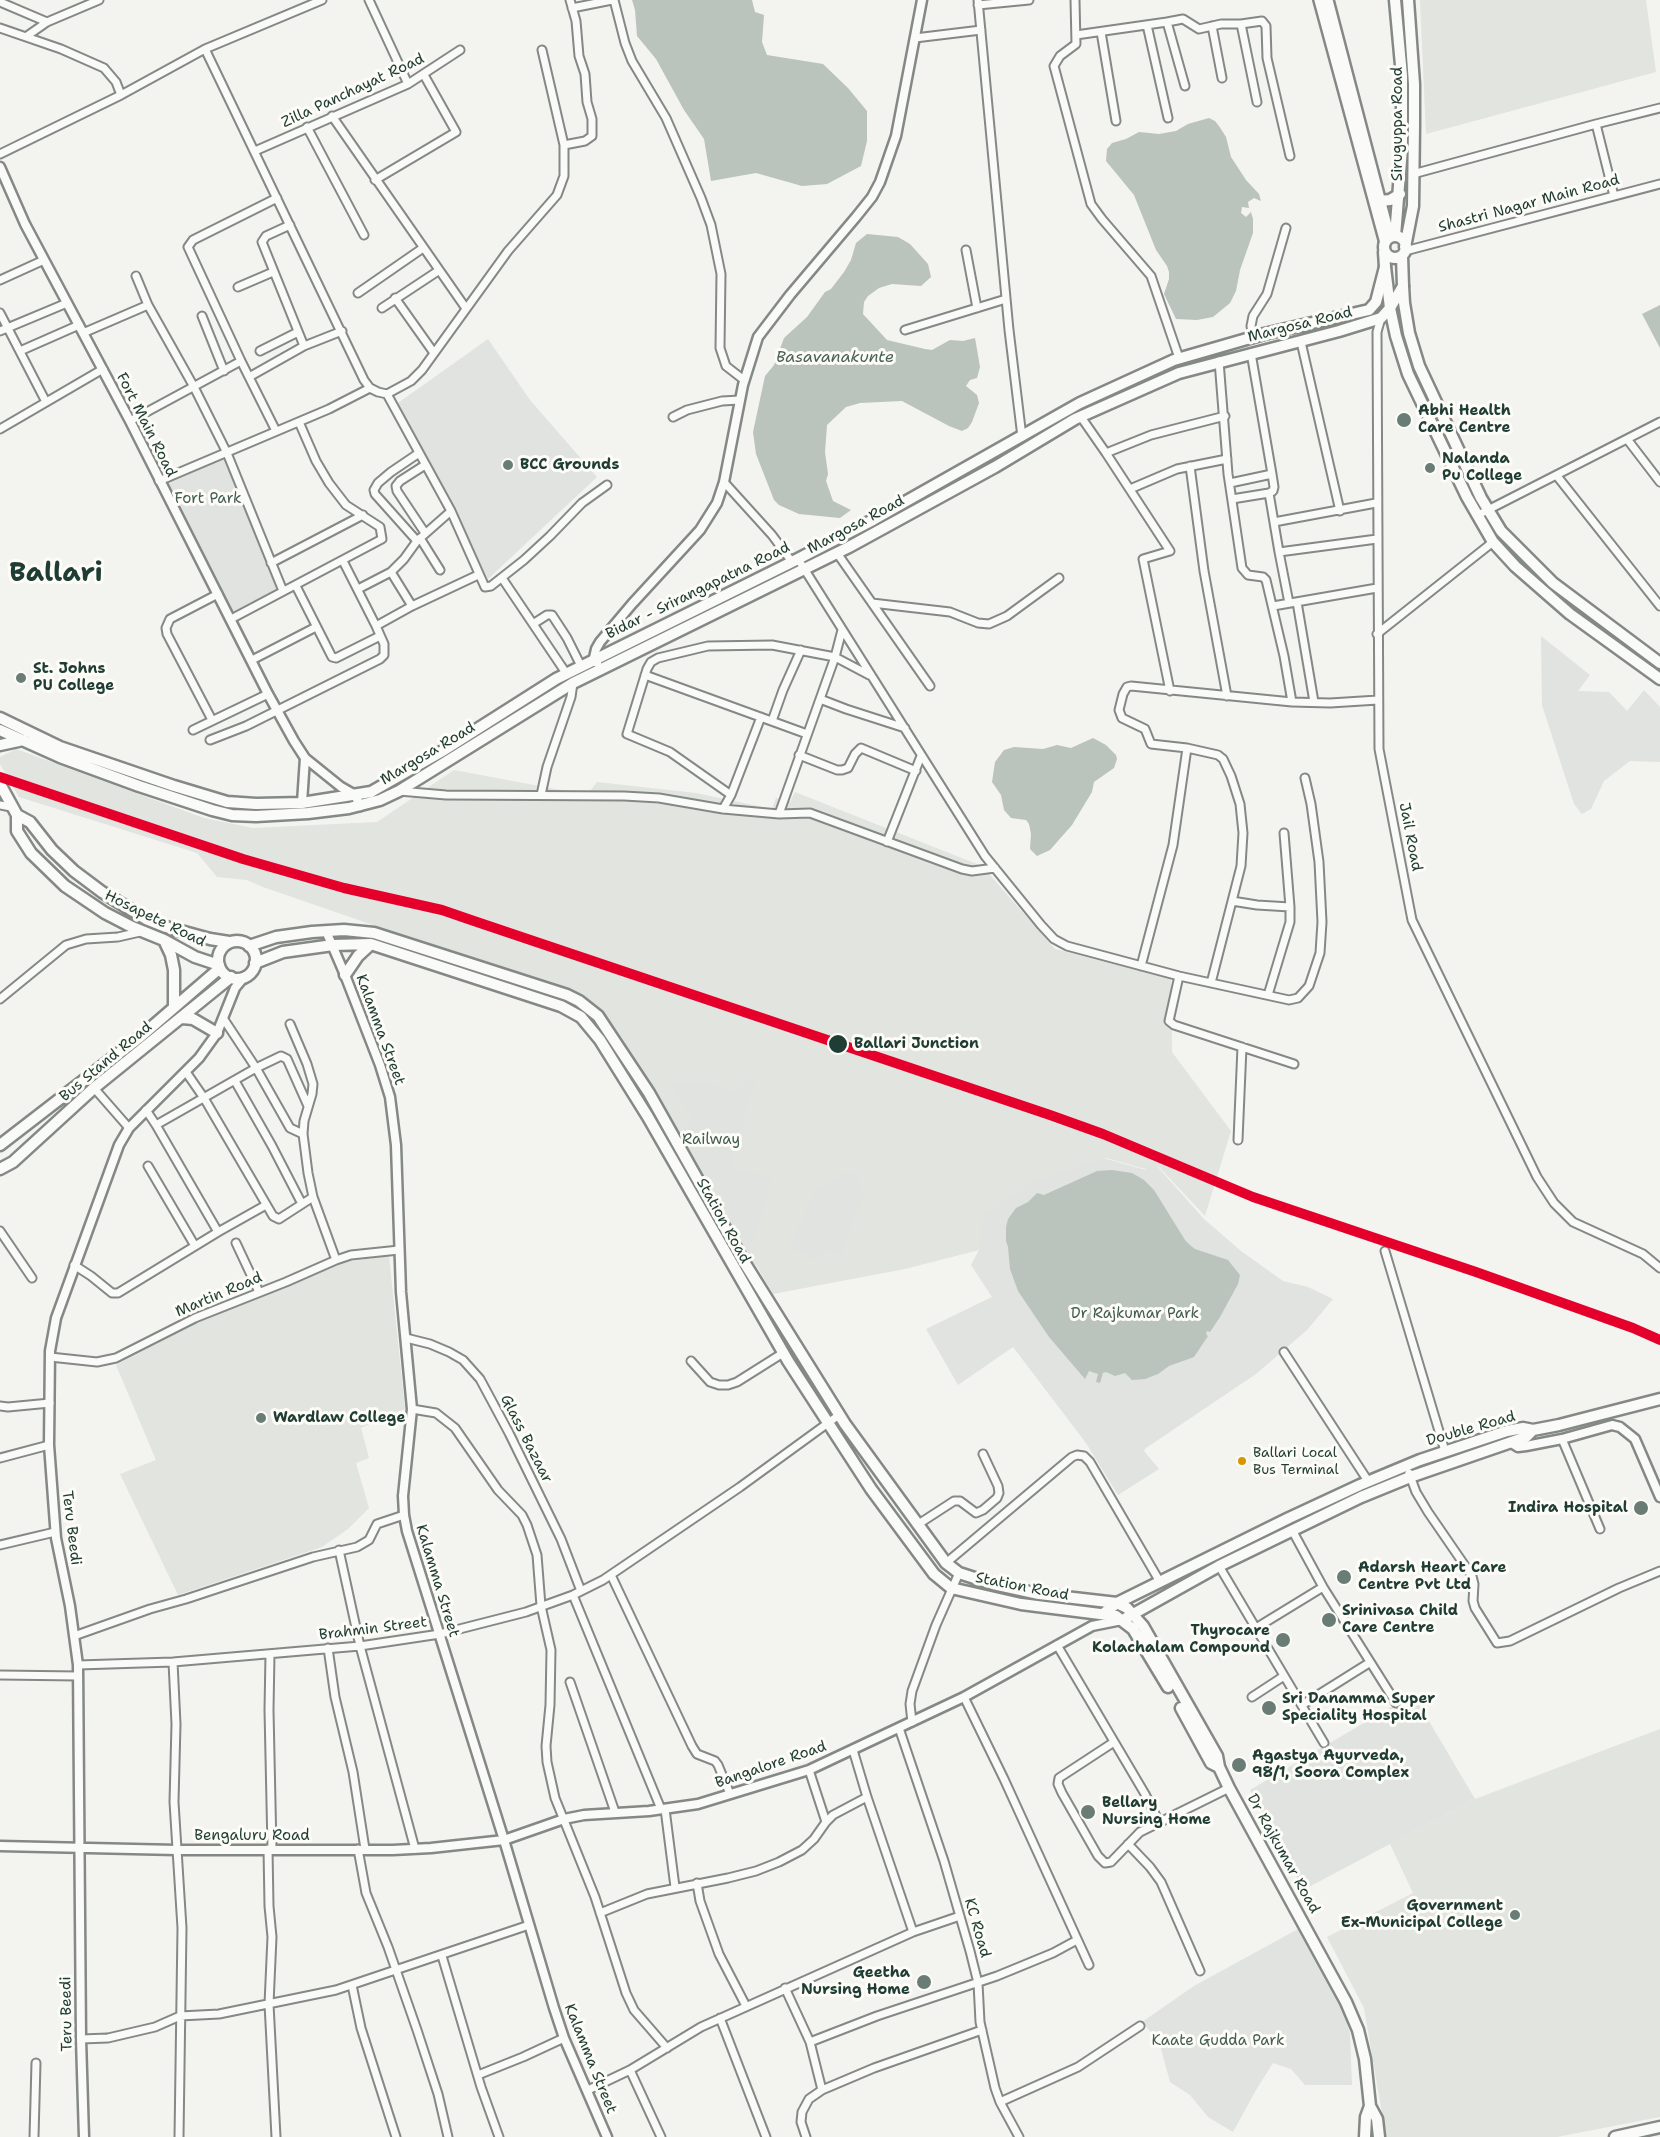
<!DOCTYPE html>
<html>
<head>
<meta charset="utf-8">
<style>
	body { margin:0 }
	canvas { display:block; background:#f3f3f0 }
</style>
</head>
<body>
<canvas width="1660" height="2137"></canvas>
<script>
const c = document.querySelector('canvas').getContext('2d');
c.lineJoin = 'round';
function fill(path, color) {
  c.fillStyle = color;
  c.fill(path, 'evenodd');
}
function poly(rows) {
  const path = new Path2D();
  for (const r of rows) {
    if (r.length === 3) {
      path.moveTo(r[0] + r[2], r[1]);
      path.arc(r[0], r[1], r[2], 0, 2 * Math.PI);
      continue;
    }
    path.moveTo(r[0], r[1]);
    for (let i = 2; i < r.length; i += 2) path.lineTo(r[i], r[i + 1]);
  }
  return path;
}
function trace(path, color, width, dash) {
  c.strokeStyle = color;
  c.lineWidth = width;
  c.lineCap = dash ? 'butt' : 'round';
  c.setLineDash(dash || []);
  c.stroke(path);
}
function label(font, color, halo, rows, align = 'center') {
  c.font = font + ' "Shantell Sans",sans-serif';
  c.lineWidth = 6;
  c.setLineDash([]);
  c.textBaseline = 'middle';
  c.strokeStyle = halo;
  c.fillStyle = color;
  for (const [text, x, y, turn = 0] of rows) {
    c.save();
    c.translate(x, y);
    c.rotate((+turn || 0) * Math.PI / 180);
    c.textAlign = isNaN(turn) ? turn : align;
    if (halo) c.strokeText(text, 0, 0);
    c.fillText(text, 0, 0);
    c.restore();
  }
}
fill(poly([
	[1420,0,1646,0,1656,72,1426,134],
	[16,749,204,818,253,828,377,822,454,770,587,795,597,782,696,793,772,809,776,798,790,802,795,792,982,866,1055,949,1171,979,1172,1052,1231,1131,1205,1216,1159,1167,1151,1165,1149,1170,1106,1158,1040,1181,983,1249,905,1269,773,1294,756,1265,748,1258,652,1088,631,1055,587,999,263,887,247,880,217,877,197,853,19,797,0,764,0,757],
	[389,1256,405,1409,361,1428,369,1458,356,1463,369,1508,348,1529,322,1547,178,1595,120,1474,156,1460,116,1365,196,1323,290,1286,344,1262],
	[1660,1729,1660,2117,1557,2137,1386,2137,1364,2008,1327,1937,1413,1893,1390,1844,1475,1799]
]), '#e2e4e0');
fill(poly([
	[488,339,530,400,597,477,488,579,398,403],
	[226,455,283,591,231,619,163,482],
	[1541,636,1590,675,1578,691,1609,692,1627,711,1644,690,1660,707,1660,762,1630,761,1604,781,1591,809,1582,814,1574,804,1542,705],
	[748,1078,754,1082,731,1168,772,1179,748,1258,676,1140,693,1118,671,1084,709,1084,738,1093],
	[1103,1158,1146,1170,1148,1164,1157,1166,1204,1219,1241,1251,1283,1281,1308,1287,1333,1299,1307,1330,1256,1374,1146,1448,1144,1451,1159,1469,1118,1495,1086,1443,1013,1347,958,1385,926,1329,992,1297,971,1265,980,1248,984,1215,1037,1180],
	[847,1172,856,1175,864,1196,857,1208,842,1255,826,1249,815,1260,790,1246,816,1191],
	[1413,1694,1475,1799,1303,1890,1250,1790],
	[1298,1929,1342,2003,1350,2034,1352,2085,1305,2085,1291,2069,1273,2063,1256,2090,1233,2132,1208,2117,1190,2095,1170,2082,1159,2041,1142,2022,1194,1986]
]), '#e0e3df');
fill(poly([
	[632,0,752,0,755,12,764,15,762,42,767,55,823,64,848,88,867,111,867,141,861,166,827,184,802,186,756,173,711,181,704,139,684,110,656,59,637,36,635,10],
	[1209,118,1215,121,1219,126,1226,137,1231,157,1246,180,1259,194,1261,201,1254,198,1248,202,1249,208,1242,207,1241,213,1246,217,1251,212,1253,219,1253,233,1240,270,1236,291,1230,303,1213,317,1197,320,1176,319,1164,294,1169,279,1169,272,1167,266,1156,250,1134,195,1106,161,1107,149,1112,143,1126,139,1139,132,1159,134,1176,131,1188,124],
	[867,234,898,237,910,244,928,264,931,277,921,286,892,284,879,288,868,296,864,302,863,314,887,340,925,349,932,350,950,340,963,341,975,338,980,367,977,378,970,380,966,386,977,395,979,403,972,422,968,428,962,431,949,426,902,401,860,403,846,407,827,425,825,452,828,474,826,481,833,501,851,510,840,518,799,514,779,505,774,500,756,454,753,432,765,376,774,365,784,338,807,317,825,292,831,289,844,272,851,260,856,243],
	[1660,305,1660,348,1642,314],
	[1093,738,1106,745,1116,755,1117,759,1114,768,1094,782,1092,792,1072,825,1050,850,1037,856,1030,849,1031,834,1029,824,1026,820,1011,818,1004,810,1001,795,992,782,995,762,1004,750,1014,747,1043,749,1057,745,1071,748],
	[1112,1170,1132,1173,1144,1180,1154,1190,1185,1240,1191,1246,1195,1249,1228,1260,1240,1275,1238,1284,1220,1317,1210,1332,1207,1331,1206,1334,1208,1336,1194,1357,1169,1366,1158,1374,1145,1379,1132,1380,1125,1373,1115,1376,1106,1372,1103,1373,1100,1383,1096,1382,1098,1374,1089,1371,1085,1379,1049,1337,1018,1291,1010,1269,1008,1247,1006,1241,1006,1227,1008,1219,1016,1208,1028,1202,1037,1193,1044,1195,1097,1171]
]), '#bbc3bd');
const minor = poly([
	[369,0,408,84],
	[614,0,625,43,632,61,666,118,701,198,711,225,721,274,720,348,726,366,744,380],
	[978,0,1009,330,1022,437],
	[1075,0,1076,44,1060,56,1054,66,1091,204,1102,219,1151,276,1179,358],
	[0,2,47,22],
	[978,5,1029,0],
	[572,8,612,0],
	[1167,22,1183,19,1199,29,1221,24,1241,24,1257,102],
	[1241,24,1262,21,1266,26,1267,58,1290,156],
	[1147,25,1168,118],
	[1212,26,1222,78],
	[0,28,61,49,104,68,116,82,121,95],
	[1101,32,1116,121],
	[1076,35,1167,22,1185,86],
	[27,36,47,22,99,0],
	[915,38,981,30],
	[205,49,364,380,370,388,378,392,387,394,411,381,422,370,508,251,557,195,564,176,564,145,585,141,592,136,592,119,587,102,585,74,579,56,576,21,570,0],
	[542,50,564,145],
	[332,116,465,307],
	[307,127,364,235],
	[255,151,408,84,460,50],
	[0,154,121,95,205,49,322,0],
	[1413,174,1596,124],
	[375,180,456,132,424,75],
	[1614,196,1596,124,1660,108],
	[290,225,266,236,262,242,304,346],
	[966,250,977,308],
	[1405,251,1660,184],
	[136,276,148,305,194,387,227,453,283,591],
	[0,280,44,260],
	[238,287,273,272],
	[358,293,423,248],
	[395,298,434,353],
	[382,308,438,271],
	[0,313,46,402],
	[202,316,224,371],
	[1381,318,1377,332,1379,749,1412,920,1537,1177,1554,1203,1573,1222,1643,1254,1660,1268],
	[905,330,1006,299],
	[0,331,67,303],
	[83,333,148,305],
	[1253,337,1251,326,1253,316,1267,294,1286,228],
	[1301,342,1340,511],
	[20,351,79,325],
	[260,351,298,332],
	[1219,361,1228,474,1242,568,1248,575,1263,577,1266,580,1284,656,1292,702,1330,703,1378,700],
	[249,377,304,346,342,331],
	[387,394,451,511,485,587,491,586,524,560,550,536,582,503,607,485],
	[673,417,687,410,722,401,740,400],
	[1081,417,1106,453,1151,435,1225,416],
	[130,421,241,361],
	[0,429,103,369],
	[276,431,241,361,188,247,193,240,277,198],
	[1627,439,1660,482],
	[1106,453,1170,551,1143,559,1170,691],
	[1190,466,1204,571,1227,696],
	[1557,476,1660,606],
	[159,481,329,409,370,388],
	[724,482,772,535,792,562],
	[1230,483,1272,474,1251,353],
	[1130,489,1177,469,1227,459],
	[1269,493,1279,552],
	[1232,499,1269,493,1273,491,1274,487,1272,474],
	[1478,515,1660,422],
	[1274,522,1376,503],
	[425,533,397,491,396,486,400,481,425,465],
	[420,538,440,570],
	[417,541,375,494,374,490,378,483,391,472,419,453],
	[837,553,930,686],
	[798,559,985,856,1041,925,1054,939,1067,946,1179,976,1289,1000,1298,998,1309,986,1320,953,1322,922,1319,862,1311,804,1305,778],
	[271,563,363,515],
	[391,572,412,606],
	[502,578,566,673],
	[296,586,332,657,336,658,380,636],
	[358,589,391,572,404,559,417,541,451,511],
	[1297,602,1314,702],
	[872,603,950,612,978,623,989,624,1007,616,1059,578],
	[1289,603,1279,552,1377,539],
	[1273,606,1377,588],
	[231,619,382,539,380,527,346,505,329,483,316,461,299,422],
	[533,624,547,615,552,615,567,638,581,666],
	[376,626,412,606,478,575],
	[1377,634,1493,542],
	[252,660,316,627],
	[645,675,807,734],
	[820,699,846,709,905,728],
	[212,720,167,634,166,628,170,619,218,594],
	[772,721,783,690,801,650],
	[193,730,268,694],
	[210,740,246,726,380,659,384,655,384,644,376,626,343,561],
	[799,755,837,770,842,770,848,768,855,754,861,748,916,771],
	[399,791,446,795,624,796,659,798,723,809,779,814,810,813,962,869,972,871,995,868],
	[541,795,547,767,571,697,573,683],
	[731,795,670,752,627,734,647,669,651,662,658,658,708,646,772,645,835,657,869,675],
	[0,805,11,807],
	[723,809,731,795,761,717],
	[779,814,835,657,842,630],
	[887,842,921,756],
	[1232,901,1257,905,1290,907],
	[1141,966,1173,845,1187,748],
	[1179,976,1169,1021,1174,1025,1294,1064],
	[1211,983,1241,866,1243,833,1240,804,1231,776,1223,759,1218,755,1187,748,1151,744,1145,729,1122,718,1119,710,1123,694,1127,687,1131,686,1292,702],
	[1268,995,1290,922,1290,907,1284,833],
	[0,999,66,945,86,939,118,937,140,932],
	[223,1018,256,1068,290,1128,303,1134],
	[290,1024,307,1064,313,1084,312,1094,304,1121,303,1134,308,1173,313,1197,336,1260],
	[186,1072,204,1098,273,1216,279,1219,282,1217,313,1197],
	[235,1081,272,1146,302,1204],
	[94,1088,129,1128],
	[146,1110,156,1125],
	[1238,1140,1242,1047],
	[148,1166,195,1246],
	[0,1231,32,1278],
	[218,1232,156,1125,256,1068,281,1056,287,1059,308,1106],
	[236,1243,259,1292],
	[1385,1251,1445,1451],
	[74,1265,91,1276,112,1293,118,1293,218,1232,266,1205],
	[406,1338,430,1344,449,1352,463,1360,480,1379,509,1433,561,1539,581,1591],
	[1284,1352,1368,1481],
	[50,1357,97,1362,116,1358,195,1318,286,1282,336,1260,351,1255,399,1250],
	[691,1361,710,1382,719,1385,728,1385,737,1382,783,1353],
	[0,1406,8,1407,50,1403],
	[412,1409,436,1413,455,1428,498,1490,522,1515,527,1525,537,1555,541,1606,551,1650,550,1705,546,1746,547,1762,555,1798,595,1897,626,1993,634,2010,667,2048],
	[1562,1439,1600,1529],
	[0,1458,49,1445],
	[1409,1473,1416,1492,1428,1512,1472,1576,1474,1584,1473,1601,1475,1608,1497,1643,1510,1641,1619,1588,1660,1571],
	[917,1525,954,1501,960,1501,976,1513,983,1510,997,1498,999,1493,998,1486,983,1454],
	[1292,1530,1323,1587,1396,1703],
	[0,1545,55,1532],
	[339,1550,360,1646,415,1849],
	[946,1563,1072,1457,1077,1455,1084,1456,1090,1462,1160,1582],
	[1219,1566,1324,1743],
	[611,1575,692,1746,697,1754,715,1761,718,1765,730,1794],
	[573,1595,661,1809],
	[1256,1628,1323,1587],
	[74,1636,150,1609,186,1599,313,1557,357,1547,369,1540,377,1524,404,1515],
	[1057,1645,1145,1794,1160,1824],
	[328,1648,335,1697,353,1772,365,1849],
	[270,1654,269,1710,272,1849],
	[173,1662,176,1724,174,1802,182,1928,179,2137],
	[78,1665,173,1662,360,1646,440,1634,526,1612,573,1595,603,1580,740,1487,839,1415],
	[0,1675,78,1676],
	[570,1682,615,1812],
	[964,1697,1004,1779,1089,1965],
	[1252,1697,1284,1676],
	[1302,1705,1369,1663],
	[912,1722,910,1704,912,1691,936,1625,959,1573],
	[899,1728,944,1861,970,1951,978,1983,980,2022,995,2088,1000,2102,1019,2137],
	[1114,1742,1059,1778,1058,1784,1062,1793,1098,1856,1105,1863,1111,1862,1140,1832,1229,1788],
	[853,1750,867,1797,913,1932],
	[809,1770,826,1822],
	[665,1809,675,1887],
	[1128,1844,1150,1867,1161,1882,1200,1971],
	[268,1849,269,1906,272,1937,269,2004,276,2137],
	[358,1849,366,1893,388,1947,417,2030,438,2094,448,2137],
	[697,1883,700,1901,719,1954,746,2006],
	[600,1913,647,1894,728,1878,756,1871,779,1862,802,1850,814,1839,826,1822,833,1815,867,1797],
	[442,1956,481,2087,499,2137],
	[352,1985,361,2028,396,2137],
	[785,1988,810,2042,822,2090],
	[720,2018,766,2137],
	[81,2039,108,2038,155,2027,180,2016,219,2014,336,1990,529,1925],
	[810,2042,877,2016,997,1976,1053,1953,1077,1940],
	[630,2070,661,2137],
	[478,2075,523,2057,564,2038],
	[588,2090,630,2070,701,2027,913,1932,960,1916],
	[1000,2102,1078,2067,1140,2026],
	[34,2137,36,2063],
	[806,2137,801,2122,802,2112,809,2099,822,2090,874,2068,982,2030]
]);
const tertiary = poly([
	[0,167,25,224,130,421,268,694,294,741,305,758,341,787,355,795,360,806],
	[597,663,594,658,596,649,600,642,632,604,700,530,717,503,724,482,743,385,758,337,790,295,856,217,872,197,880,182,896,136,922,0],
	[302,803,305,758],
	[326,931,345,975,380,1065,390,1097,396,1145,401,1292,412,1409,403,1496,404,1515,407,1531,504,1840,554,2008,564,2038,607,2137],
	[1510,1442,1518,1447,1526,1446,1562,1439,1612,1425,1620,1427,1635,1439,1660,1497],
	[0,1846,177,1850,393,1850,431,1848,504,1840,564,1819,584,1815,649,1811,698,1804,809,1770,964,1697,1092,1626,1122,1620],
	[84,2137,81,2039,78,1665,70,1606,56,1538,49,1445,50,1351,56,1318,119,1145,129,1128,199,1058,217,1033,235,988,244,977]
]);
const secondary = poly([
	[1319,0,1385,243],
	[1328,0,1390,237]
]);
const primary = poly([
	[1385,267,1390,308,1396,336,1408,374,1467,497,1493,542,1515,566,1570,614,1660,679],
	[1403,286,1404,303,1409,333,1419,366,1481,498,1501,531,1553,583,1660,663],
	[1103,1614,1117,1603,1289,1518,1360,1485,1420,1460,1507,1431,1523,1428,1533,1430,1559,1425,1660,1399],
	[1126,1618,1219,1566,1361,1497,1410,1477,1526,1437,1533,1430],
	[1615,2137,1660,2127]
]);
const trunk = poly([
	[1395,0,1402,76,1402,148,1395,236],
	[1380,201,1390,200,1400,194],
	[1395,247,11],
	[1405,247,1413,206,1414,125,1414,84,1408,0],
	[0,718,60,747,174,786,227,802,256,804,302,803,371,792,441,752,556,679,792,562,873,520,1080,403,1174,360,1264,334,1369,310,1376,302,1385,267,1384,252],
	[0,730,60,757,139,786,212,810,232,815,256,816,308,813,349,808,380,800,399,791,573,683,849,547,995,467,1075,419,1179,373,1339,331,1381,318,1390,308,1403,286,1402,256],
	[0,745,23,740],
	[0,784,17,815,30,822,52,850,74,871,102,892,146,919,166,927,210,939,229,942],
	[17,815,17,831,31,853,65,886,105,913,132,927,164,940,195,957,219,965],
	[164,940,171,955,174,970,174,1006],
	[237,960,19],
	[249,946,276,937,312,932,344,930,374,933,567,995,579,1001,598,1016,649,1093,744,1262,845,1424,946,1563,959,1573,993,1584,1039,1594,1117,1603,1127,1608,1143,1626,1217,1756,1219,1767,1229,1788,1346,2002,1358,2030,1365,2059,1370,2106,1377,2119,1379,2137],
	[255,963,283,952,333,945,371,944,561,1006,581,1017,600,1040,648,1117,788,1361,871,1489,934,1574,951,1588,1021,1604,1116,1616,1133,1629,1168,1687],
	[345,975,358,956,371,944],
	[182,1018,193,1019,217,1033],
	[0,1145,140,1037,220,968],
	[0,1169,13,1162,94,1088,231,977],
	[1181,1708,1211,1763,1219,1767],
	[1365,2137,1366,2117,1370,2106]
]);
trace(minor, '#848986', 11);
trace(tertiary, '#848986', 13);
trace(secondary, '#848986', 14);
trace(primary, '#848986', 15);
trace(trunk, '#848986', 15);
trace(minor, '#fafaf8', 7);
trace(tertiary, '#fafaf8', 8);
trace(secondary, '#fafaf8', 9);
trace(primary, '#fafaf8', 10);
trace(trunk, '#fafaf8', 10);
trace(poly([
	[0,777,243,859,344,888,442,910,471,920,1050,1115,1103,1134,1253,1197,1476,1272,1633,1328,1660,1340]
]), '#e4002b', 10);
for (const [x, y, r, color] of [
	[1404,420,8,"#697d76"],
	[508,465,6,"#697d76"],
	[1430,468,6,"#697d76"],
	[21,678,6,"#697d76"],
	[838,1044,10,"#1f3d34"],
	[261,1418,6,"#697d76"],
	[1242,1461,5,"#d79608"],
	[1641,1508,8,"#697d76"],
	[1344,1577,8,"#697d76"],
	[1329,1620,8,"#697d76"],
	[1283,1640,8,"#697d76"],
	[1269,1708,8,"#697d76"],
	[1239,1765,8,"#697d76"],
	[1088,1812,8,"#697d76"],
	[1515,1915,6,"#697d76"],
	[924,1982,8,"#697d76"]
]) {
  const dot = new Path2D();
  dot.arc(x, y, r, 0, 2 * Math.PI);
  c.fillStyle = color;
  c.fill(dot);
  trace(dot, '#fdfcf7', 2);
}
label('14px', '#1f3d34', '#fdfcf7', [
	["Ballari Local",1253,1453],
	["Bus Terminal",1253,1470]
], 'left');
label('15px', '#1f3d34', '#fdfcf7', [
	["Zilla Panchayat Road",353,91,-25],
	["Siruguppa Road",1398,124,-90],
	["Shastri Nagar Main Road",1529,204,-15],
	["Margosa Road",1300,325,-14],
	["Fort Main Road",146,425,63],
	["Margosa Road",856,525,-28],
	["Bidar - Srirangapatna Road",698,591,-26],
	["Margosa Road",428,754,-31],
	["Jail Road",1410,837,79],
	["Hosapete Road",155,919,26],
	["Kalamma Street",380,1030,70],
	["Bus Stand Road",106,1062,-40],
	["Station Road",723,1221,61],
	["Martin Road",219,1295,-23],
	["Double Road",1471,1429,-16],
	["Glass Bazaar",526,1439,63],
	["Teru Beedi",71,1528,83],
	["Kalamma Street",437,1581,73],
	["Station Road",1022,1587,11],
	["Brahmin Street",373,1629,-7],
	["Bangalore Road",771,1765,-19],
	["Bengaluru Road",252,1836],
	["Dr Rajkumar Road",1283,1854,61],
	["KC Road",977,1928,74],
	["Teru Beedi",67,2014,-91],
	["Kalamma Street",590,2059,68]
]);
label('bold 15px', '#1f3d34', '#fdfcf7', [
	["Abhi Health",1418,411],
	["Care Centre",1418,428],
	["Nalanda",1442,459],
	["Pu College",1442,476],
	["BCC Grounds",520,465],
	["St. Johns",33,669],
	["PU College",33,686],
	["Wardlaw College",273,1418],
	["Indira Hospital",1628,1508,"right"],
	["Adarsh Heart Care",1358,1568],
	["Centre Pvt Ltd",1358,1585],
	["Srinivasa Child",1342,1611],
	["Care Centre",1342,1628],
	["Thyrocare",1270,1631,"right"],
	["Kolachalam Compound",1270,1648,"right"],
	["Sri Danamma Super",1282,1699],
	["Speciality Hospital",1282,1716],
	["Agastya Ayurveda,",1252,1756],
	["98/1, Soora Complex",1252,1773],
	["Bellary",1102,1803],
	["Nursing Home",1102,1820],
	["Government",1503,1906,"right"],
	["Ex-Municipal College",1503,1923,"right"],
	["Geetha",910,1973,"right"],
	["Nursing Home",910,1990,"right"]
], 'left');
label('15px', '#435c53', '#fdfcf7', [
	["Fort Park",208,499],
	["Railway",711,1140],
	["Dr Rajkumar Park",1135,1314],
	["Kaate Gudda Park",1218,2041]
]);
label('bold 15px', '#1f3d34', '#fdfcf7', [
	["Ballari Junction",854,1044]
], 'left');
label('italic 16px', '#475f56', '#fdfcf7', [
	["Basavanakunte",835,358]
]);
label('bold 27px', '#1f3d34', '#fdfcf7', [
	["Ballari",56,574]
]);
</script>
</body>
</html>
